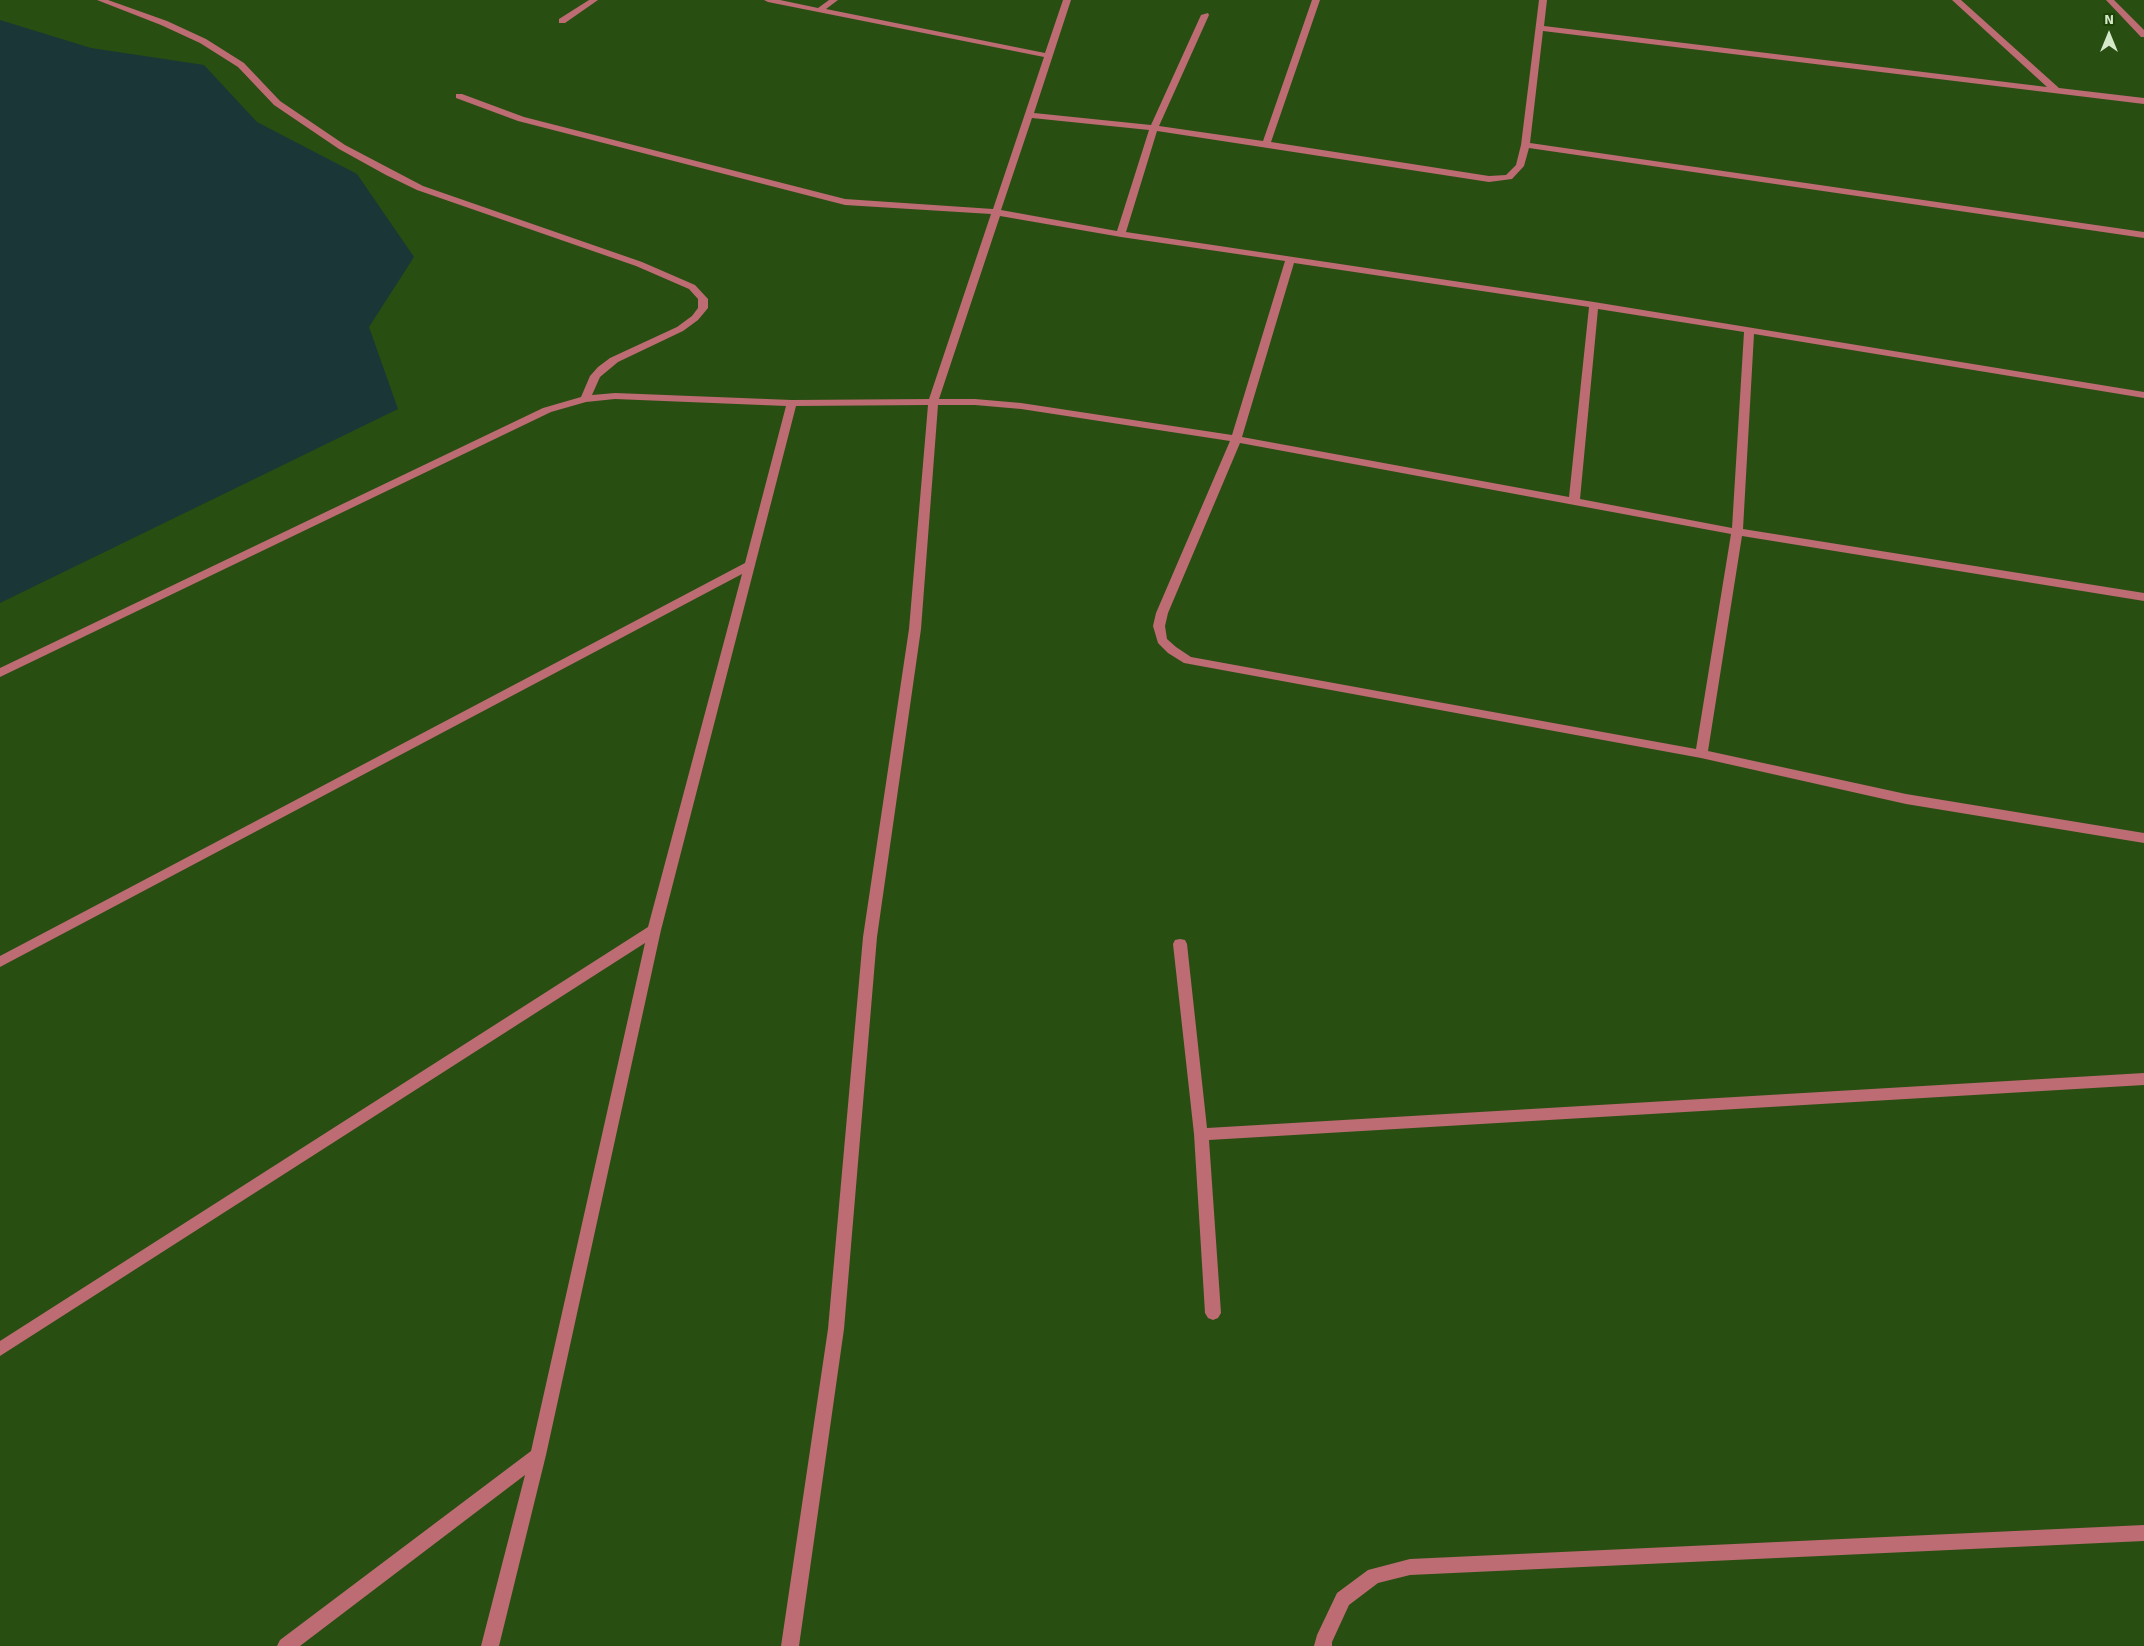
<!DOCTYPE html>
<html>
<head>
<meta charset="utf-8">
<style>
	body { margin:0 }
	#map { position:relative; width:2144px; height:1646px; overflow:hidden; background:#294e12; font-family:Signika,sans-serif }
	canvas { display:block }
	.north { position:absolute; left:2084px; top:10px; width:50px; height:50px; -webkit-text-stroke:4px #1e4304; paint-order:stroke; rotate:0deg; font-size:14px; font-weight:700; line-height:20px; text-align:center; color:#d3e9c9 }
	.north::after { content:''; display:block; margin:auto; width:18px; height:22px; background:#d3e9c9; clip-path:polygon(50% 0,100% 100%,50% 72%,0 100%) }
</style>
</head>
<body>
<div id="map">
<canvas width="2144" height="1646"></canvas>
<div class="north">N</div>
</div>
<script>
const c = document.querySelector('canvas').getContext('2d');
c.lineJoin = 'round';
function fill(path, color) {
  c.fillStyle = color;
  c.fill(path, 'evenodd');
}
function poly(rows) {
  const path = new Path2D();
  for (const r of rows) {
    path.moveTo(r[0], r[1]);
    for (let i = 2; i < r.length; i += 2) path.lineTo(r[i], r[i + 1]);
  }
  return path;
}
fill(poly([
	[0,20,91,48,204,65,257,122,357,174,414,257,369,327,398,409,0,603]
]), '#1b3636');
fill(poly([
	[97,0,108,0,167,21,206,39,244,63,280,101,345,145,423,186,642,262,695,285,708,299,708,308,698,320,683,331,618,362,600,377,592,395,615,393,792,400,929,399,991,214,845,205,518,121,456,98,456,94,462,94,524,117,845,199,993,209,1044,57,768,2,764,0,780,0,818,8,829,0,838,0,826,9,1045,53,1063,0,1071,0,1034,113,1151,125,1201,15,1208,13,1209,15,1159,126,1263,141,1312,0,1320,0,1271,142,1489,176,1506,175,1516,165,1521,145,1539,0,1547,0,1544,26,2047,87,1952,0,1961,0,2059,88,2144,98,2144,104,1543,31,1530,143,2144,232,2144,238,1529,148,1524,166,1512,179,1489,182,1157,131,1126,232,1594,302,2144,392,2144,398,1754,334,1743,529,2144,593,2144,601,1742,536,1708,751,1906,794,2144,833,2144,843,1906,804,1701,758,1184,663,1168,653,1158,643,1153,626,1156,613,1230,441,1021,409,975,405,938,405,921,629,877,937,844,1329,799,1646,781,1646,828,1329,863,937,909,629,928,405,796,406,661,930,546,1455,499,1646,481,1646,525,1475,300,1646,277,1646,280,1640,531,1451,645,943,0,1356,0,1341,648,927,742,574,0,967,0,956,745,563,786,406,615,399,586,402,551,412,0,677,0,668,543,408,581,397,590,376,598,367,610,358,677,327,692,316,698,308,698,299,689,289,636,266,417,190,386,175,339,149,274,105,238,67,200,43,161,25,97,0],
	[1032,118,1149,130,1117,231,1001,210,1032,118],
	[1000,216,1121,237,1285,261,1232,435,1021,403,975,399,939,399,1000,216],
	[1294,263,1589,307,1569,497,1242,437,1294,263],
	[1598,309,1744,332,1732,528,1580,499,1598,309],
	[1240,443,1731,534,1696,749,1191,657,1176,647,1167,639,1165,626,1168,613,1240,443],
	[589,0,598,0,565,23,559,23,559,19,589,0],
	[2106,0,2114,0,2144,30,2144,37,2141,37,2106,0],
	[1180,939,1185,940,1187,944,1207,1128,2144,1073,2144,1085,1209,1140,1221,1313,1218,1318,1213,1320,1208,1318,1205,1313,1194,1134,1173,944,1175,940,1180,939],
	[2144,1525,2144,1541,1410,1575,1378,1583,1349,1605,1332,1642,1332,1646,1314,1646,1317,1635,1337,1593,1368,1570,1410,1559,2144,1525]
]), '#bc6c72');
</script>
</body>
</html>
